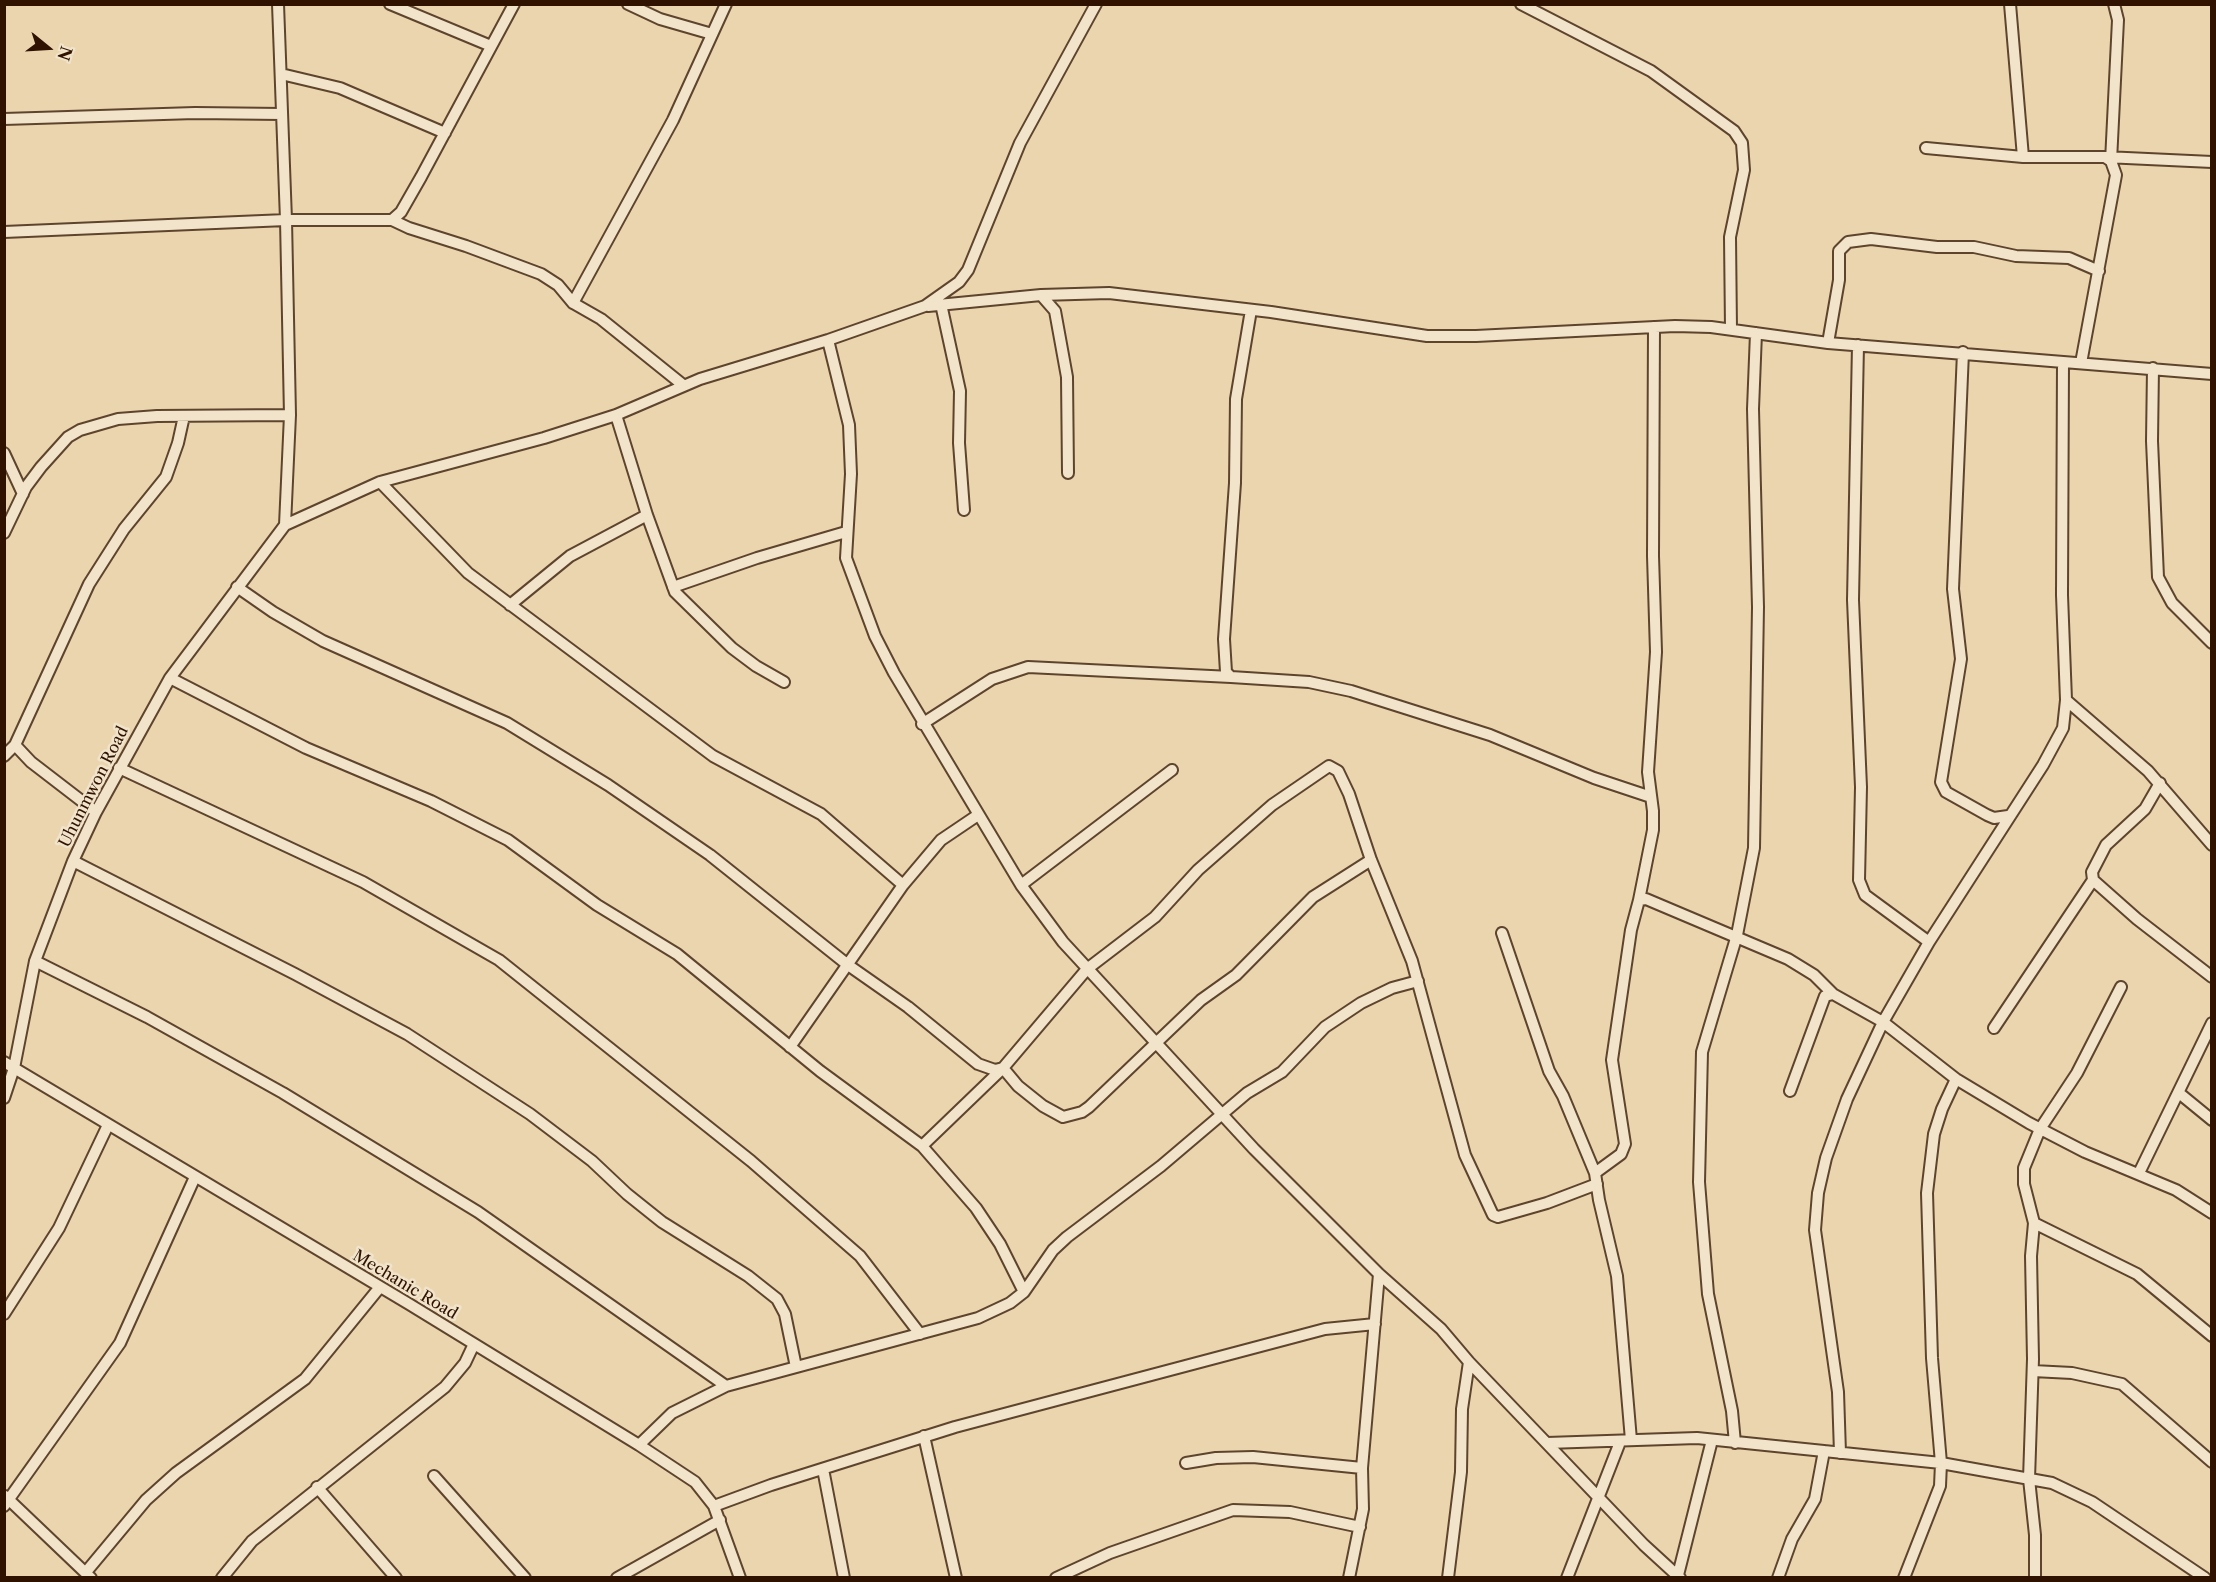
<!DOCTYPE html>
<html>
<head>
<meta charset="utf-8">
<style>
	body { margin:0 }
	#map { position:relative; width:2216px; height:1582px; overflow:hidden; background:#ead5af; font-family:"Libre Caslon Text",serif }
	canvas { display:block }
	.frame { position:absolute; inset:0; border:6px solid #2f1300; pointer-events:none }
	.north { position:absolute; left:18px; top:18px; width:60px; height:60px; -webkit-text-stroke:4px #f1e4cb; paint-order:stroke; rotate:108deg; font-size:16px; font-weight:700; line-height:24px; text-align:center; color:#2f1300 }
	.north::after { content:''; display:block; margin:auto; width:21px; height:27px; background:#2f1300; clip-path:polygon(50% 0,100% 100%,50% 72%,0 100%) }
</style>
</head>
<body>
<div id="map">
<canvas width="2216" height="1582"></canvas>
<div class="frame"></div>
<div class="north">N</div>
</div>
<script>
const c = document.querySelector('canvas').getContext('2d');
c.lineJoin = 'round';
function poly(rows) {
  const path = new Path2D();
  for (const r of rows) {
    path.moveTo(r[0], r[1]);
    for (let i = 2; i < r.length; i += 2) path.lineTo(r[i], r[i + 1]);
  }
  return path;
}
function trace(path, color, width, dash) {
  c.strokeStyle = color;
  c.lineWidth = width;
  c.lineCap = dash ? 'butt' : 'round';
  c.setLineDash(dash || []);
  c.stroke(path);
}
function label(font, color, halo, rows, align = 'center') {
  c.font = font + ' "Libre Caslon Text",serif';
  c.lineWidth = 5;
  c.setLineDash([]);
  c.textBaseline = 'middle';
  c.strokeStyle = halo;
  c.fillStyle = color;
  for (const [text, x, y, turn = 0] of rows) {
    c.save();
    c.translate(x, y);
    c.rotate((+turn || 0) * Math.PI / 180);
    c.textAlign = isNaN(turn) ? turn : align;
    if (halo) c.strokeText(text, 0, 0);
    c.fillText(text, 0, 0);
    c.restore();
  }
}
const street = poly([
	[278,4,286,220,290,415,285,525,380,482,544,438,616,415,700,379,828,340,925,306,959,282,968,270,1020,143,1096,4],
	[390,4,491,46],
	[628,4,660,19,712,34],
	[1521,4,1651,71,1734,131,1742,143,1744,170,1730,237,1731,329],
	[2010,4,2023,157],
	[281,74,340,88,445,133],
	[4,119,195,113,282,114],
	[1926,148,2023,157,2105,157,2111,161,2116,175,2081,363],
	[2105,157,2212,162],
	[2111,161,2118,20,2114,4],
	[392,220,409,228,466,246,541,274,558,285,573,303,601,319,683,385],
	[4,232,286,220,392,220,401,212,421,177,514,4],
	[1041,295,1055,311,1067,377,1068,473],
	[573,303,673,120,726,4],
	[941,304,960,391,959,443,964,510],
	[928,306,1041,295,1109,293,1271,312,1427,336,1476,336,1675,326,1711,327,1828,343,2212,374],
	[1251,310,1236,399,1235,483,1224,639,1226,672,1231,677,1309,682,1351,691,1490,735,1594,778,1651,797],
	[828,340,849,425,851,474,846,558,875,636,894,673,1021,885,1063,942,1254,1149,1379,1274,1441,1329,1469,1362,1644,1545,1680,1578],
	[1828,343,1839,280,1839,251,1848,242,1871,239,1937,247,1974,247,2016,256,2069,258,2099,271],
	[1858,345,1853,600,1861,787,1859,880,1865,895,1929,942],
	[1963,352,1953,589,1961,659,1941,782,1946,792,1987,815,1994,818,2008,816],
	[2153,368,2152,441,2158,577,2172,603,2212,643],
	[616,415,647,515,675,592,732,648,756,666,784,682],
	[4,453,23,494],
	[380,482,468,573,713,756,821,814,903,885],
	[4,533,26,487,41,467,68,437,80,430,118,419,157,416,290,415],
	[237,587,273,612,323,641,507,723,608,785,710,855,848,965,908,1007,978,1064,995,1070,1003,1068,1018,1086,1043,1106,1063,1117,1082,1112,1089,1107,1201,1000,1236,975,1313,897,1371,860],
	[673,587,757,558,846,532],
	[510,605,570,556,647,515],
	[170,678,306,748,431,801,508,840,597,905,677,954,820,1071,922,1146,976,1208,1000,1244,1024,1292],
	[2066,700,2148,771,2212,845],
	[922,724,992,679,1028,667,1231,677],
	[4,756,15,745],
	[119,768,363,882,499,960,751,1161,860,1256,920,1334],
	[2160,783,2145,809,2106,845,2092,872,2093,880,2137,919,2212,977],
	[96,812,31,762,15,745,89,584,124,529,166,477,178,443,184,416],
	[73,861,295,974,407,1034,530,1114,592,1161,627,1194,662,1222,748,1276,777,1299,785,1314,796,1367],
	[1021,885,1172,770],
	[1639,900,1653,830,1653,811,1648,772,1656,652,1653,556,1654,327],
	[1502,933,1549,1071,1563,1096,1595,1173],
	[35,961,147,1017,283,1093,478,1212,726,1386],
	[1994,1028,2093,880],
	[790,1047,903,885,941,840,978,815],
	[4,1062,409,1304,639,1445,695,1482,714,1506,740,1578],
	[1790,1091,1825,996,1833,994,1883,1022,1956,1079,2029,1123,2085,1152,2176,1190,2212,1213],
	[2179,1093,2212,1120],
	[4,1098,14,1068,35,961,73,861,96,812,170,678,285,525],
	[922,1146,1003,1068,1087,969,1155,917,1198,870,1272,805,1329,766,1338,771,1349,794,1371,860,1412,961,1465,1155,1493,1215,1498,1217,1547,1203,1597,1184],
	[2139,1173,2212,1023],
	[2034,1223,2137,1274,2212,1336],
	[4,1314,59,1228,108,1125],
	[2033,1371,2072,1373,2122,1384,2212,1462],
	[924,1436,956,1578],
	[1631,1440,1617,1276,1599,1200,1595,1173,1621,1154,1625,1144,1612,1060,1631,930,1639,900,1646,899,1788,959,1814,975,1833,994],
	[1547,1443,1697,1438,1941,1463,2052,1483,2092,1502,2205,1578],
	[1735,1443,1732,1411,1708,1294,1699,1182,1702,1052,1737,935,1754,848,1758,607,1753,409,1756,333],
	[639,1445,672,1413,726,1386,978,1318,1010,1303,1024,1292,1053,1250,1067,1237,1161,1166,1247,1093,1282,1072,1325,1027,1361,1003,1392,988,1418,981],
	[1840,1453,1838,1392,1815,1230,1818,1193,1826,1158,1847,1099,1883,1022,1929,942,2043,765,2063,728,2066,700,2062,595,2063,362],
	[1186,1463,1216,1458,1253,1457,1362,1468],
	[823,1469,844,1578],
	[434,1476,525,1578],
	[317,1487,396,1578],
	[5,1496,91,1578],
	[4,1506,120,1343,195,1177],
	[714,1506,771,1485,955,1427,1325,1329,1375,1324],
	[86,1572,146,1500,176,1473,305,1379,380,1287],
	[1678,1575,1712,1440],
	[222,1578,252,1541,445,1387,465,1363,474,1344],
	[617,1578,720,1520],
	[1056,1578,1110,1553,1233,1510,1290,1512,1360,1527],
	[1349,1578,1363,1509,1362,1468,1379,1274],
	[1448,1578,1461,1472,1462,1409,1469,1362],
	[1567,1578,1620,1442],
	[1778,1578,1792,1539,1815,1499,1824,1451],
	[1904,1578,1940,1486,1941,1463,1932,1358,1927,1193,1934,1134,1942,1109,1956,1079],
	[2035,1578,2035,1535,2029,1479,2033,1359,2031,1256,2034,1223,2024,1184,2024,1168,2040,1129,2077,1073,2121,987]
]);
trace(street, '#5e442c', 14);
trace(street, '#f1e4cb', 10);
label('16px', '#2f1300', '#f1e4cb', [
	["Uhunmwon Road",94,787,-63],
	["Mechanic Road",405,1285,31]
]);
</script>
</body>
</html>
